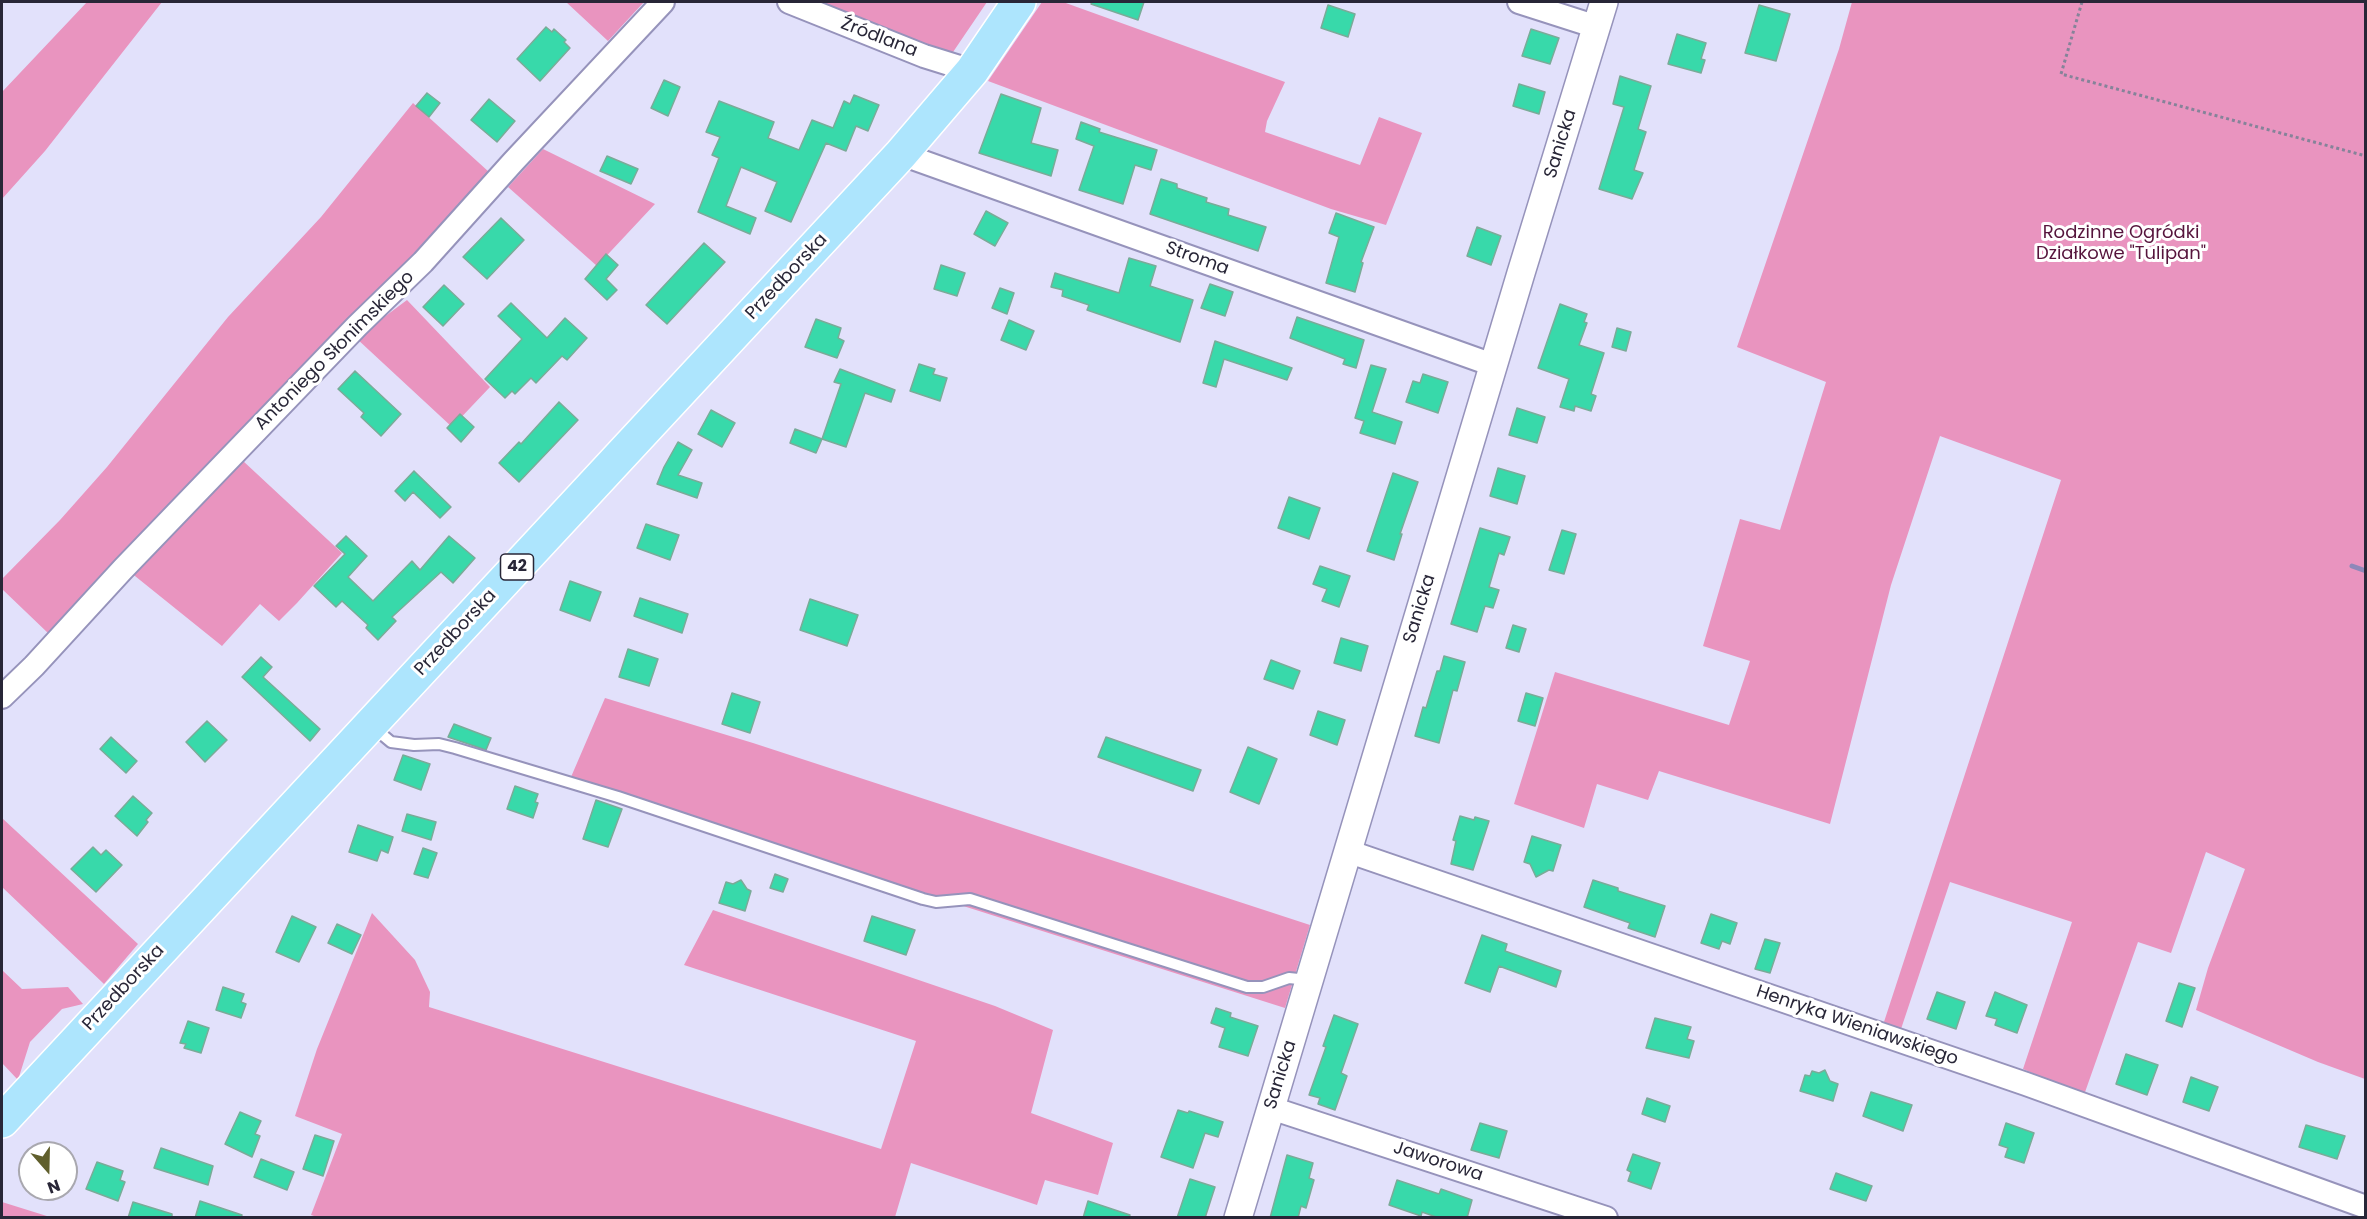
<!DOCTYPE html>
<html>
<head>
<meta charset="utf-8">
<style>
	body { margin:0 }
	#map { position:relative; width:2367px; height:1219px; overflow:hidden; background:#e2e1fb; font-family:Poppins,sans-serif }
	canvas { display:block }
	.frame { position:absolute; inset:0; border:3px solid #282637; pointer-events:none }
	.north { position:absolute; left:18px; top:1141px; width:60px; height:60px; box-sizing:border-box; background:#fff; border:2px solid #a9a8af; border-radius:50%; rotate:160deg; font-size:16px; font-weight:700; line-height:24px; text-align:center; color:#282637 }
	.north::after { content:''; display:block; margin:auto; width:21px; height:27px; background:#605f2c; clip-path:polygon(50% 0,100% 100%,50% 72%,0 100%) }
</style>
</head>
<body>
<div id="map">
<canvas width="2367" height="1219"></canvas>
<div class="frame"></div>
<div class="north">N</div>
</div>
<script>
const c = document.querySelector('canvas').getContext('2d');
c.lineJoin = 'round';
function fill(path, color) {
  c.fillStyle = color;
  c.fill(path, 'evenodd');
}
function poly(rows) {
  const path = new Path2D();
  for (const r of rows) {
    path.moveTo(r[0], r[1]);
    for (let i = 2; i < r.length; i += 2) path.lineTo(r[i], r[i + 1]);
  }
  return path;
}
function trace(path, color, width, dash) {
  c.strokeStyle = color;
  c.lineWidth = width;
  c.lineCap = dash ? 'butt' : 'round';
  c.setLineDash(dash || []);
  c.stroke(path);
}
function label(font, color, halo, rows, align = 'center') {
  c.font = font + ' Poppins,sans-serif';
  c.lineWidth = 6;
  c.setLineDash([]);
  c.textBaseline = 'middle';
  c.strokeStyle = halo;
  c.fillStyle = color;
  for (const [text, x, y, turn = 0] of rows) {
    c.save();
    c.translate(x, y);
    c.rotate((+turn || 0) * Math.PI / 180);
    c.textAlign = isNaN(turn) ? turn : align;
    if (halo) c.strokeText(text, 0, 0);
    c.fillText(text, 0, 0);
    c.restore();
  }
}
fill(poly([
	[87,2,162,2,45,151,2,199,2,92],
	[566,2,644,2,608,41],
	[819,2,987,2,951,55],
	[1042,2,1063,2,1285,82,1267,121,1265,132,1360,165,1379,117,1422,133,1386,225,1331,209,988,81],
	[1852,2,2365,2,2365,1079,2318,1062,2196,1010,2208,968,2245,869,2206,852,2171,953,2138,942,2084,1095,2023,1069,2072,922,1950,882,1900,1032,1883,1025,2061,480,1940,436,1891,585,1830,824,1659,771,1648,800,1597,784,1584,828,1514,804,1555,672,1729,725,1750,661,1703,646,1740,519,1780,530,1826,382,1737,347,1839,49],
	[413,103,489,172,400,276,49,634,2,589,2,579,60,520,107,467,228,317,321,217],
	[543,149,655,204,597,266,508,187],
	[407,300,490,387,452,427,356,338],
	[242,460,342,553,297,603,279,621,260,604,222,646,130,572],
	[605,698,753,743,1310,925,1285,1008,834,865,571,777],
	[2,818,138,944,104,984,2,887],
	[713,910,995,1006,1053,1030,1031,1113,1113,1143,1098,1195,1045,1180,1037,1205,911,1163,895,1217,320,1218,311,1215,342,1134,295,1116,317,1049,372,913,415,960,430,992,429,1007,881,1149,916,1041,684,965],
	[2,970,22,989,68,987,83,1004,62,1009,30,1042,18,1080,2,1063],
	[2,1202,50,1217,2,1217]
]), '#e994bf');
trace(poly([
	[2352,566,2366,571]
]), '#8d88b9', 5);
const building = poly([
	[1092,2,1144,2,1138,20,1091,4,1092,2],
	[1328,5,1355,14,1348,37,1321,28,1328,5],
	[1759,5,1790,14,1776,61,1745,53,1759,5],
	[546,27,552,32,554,29,566,40,564,42,570,48,540,81,517,59,546,27],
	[1531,29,1559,38,1550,64,1522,56,1531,29],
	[1677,34,1706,43,1701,59,1705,60,1701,73,1668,64,1677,34],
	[1620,76,1651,86,1638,129,1646,132,1634,170,1643,173,1632,199,1599,189,1624,107,1613,104,1620,76],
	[664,80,680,87,668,116,651,108,664,80],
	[1519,84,1545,92,1539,114,1513,106,1519,84],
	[427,93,440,103,429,117,416,106,427,93],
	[1001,94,1041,108,1031,143,1058,150,1051,176,979,153,1001,94],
	[854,95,879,105,868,131,856,126,846,151,826,143,791,222,765,211,777,182,741,167,726,206,756,218,750,234,698,212,719,158,712,155,720,137,706,132,719,101,774,122,768,138,799,150,812,120,833,128,844,101,850,104,854,95],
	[489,99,515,121,497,142,471,120,489,99],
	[1081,122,1100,129,1099,132,1157,150,1151,170,1135,165,1123,204,1079,190,1094,146,1076,139,1081,122],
	[607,156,638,169,631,184,600,171,607,156],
	[1161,179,1177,184,1177,188,1207,198,1206,202,1229,209,1228,215,1266,227,1258,251,1150,214,1161,179],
	[986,211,1008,223,995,246,974,234,986,211],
	[1336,213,1374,227,1361,262,1363,263,1355,292,1326,283,1339,237,1329,233,1336,213],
	[501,218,524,240,487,279,463,257,501,218],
	[1477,227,1501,236,1491,265,1467,256,1477,227],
	[704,243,725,262,667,324,646,305,704,243],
	[606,254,618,265,606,279,617,290,607,300,585,279,606,254],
	[1129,258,1156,266,1150,286,1193,300,1180,342,1087,310,1089,305,1062,296,1063,290,1051,287,1055,273,1119,293,1129,258],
	[941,265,965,273,957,296,934,289,941,265],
	[1210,284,1233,292,1225,316,1201,308,1210,284],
	[444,285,464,304,443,326,423,307,444,285],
	[1000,288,1014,293,1007,314,992,308,1000,288],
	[511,303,547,338,565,318,587,338,567,360,562,356,536,383,531,378,515,394,512,391,505,398,485,379,522,339,498,316,511,303],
	[1560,304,1587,314,1584,322,1587,323,1579,345,1604,353,1591,394,1596,396,1591,411,1575,406,1574,411,1560,407,1569,379,1538,368,1560,304],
	[1297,317,1364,340,1356,368,1343,364,1345,359,1290,338,1297,317],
	[816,319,841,328,838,338,844,341,837,358,805,347,816,319],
	[1009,320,1034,331,1026,350,1001,340,1009,320],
	[1617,328,1631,332,1626,351,1612,347,1617,328],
	[1215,341,1292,368,1287,380,1224,359,1216,387,1203,383,1215,341],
	[919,364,935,369,933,374,947,378,940,401,910,391,919,364],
	[1371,365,1386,369,1372,412,1402,422,1395,444,1360,433,1364,421,1355,418,1371,365],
	[840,369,895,390,891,402,865,393,846,447,822,439,816,453,790,443,795,429,822,439,841,384,834,382,840,369],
	[355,371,401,414,381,436,361,417,364,413,338,389,355,371],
	[1423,374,1448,382,1438,413,1406,402,1413,381,1420,383,1423,374],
	[559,402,578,420,519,482,499,463,519,442,521,444,559,402],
	[1517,408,1545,417,1537,443,1509,435,1517,408],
	[711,410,735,423,722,447,698,434,711,410],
	[460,414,474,427,461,442,447,428,460,414],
	[678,442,692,450,678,475,702,483,697,498,657,484,664,467,678,442],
	[1498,468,1525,476,1517,504,1490,496,1498,468],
	[414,471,451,507,440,518,413,492,405,501,395,491,414,471],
	[1393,473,1418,482,1400,534,1402,534,1394,560,1367,551,1393,473],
	[1289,497,1320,508,1309,539,1278,528,1289,497],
	[646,524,679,535,670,560,637,548,646,524],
	[1480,528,1510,537,1504,555,1499,553,1489,587,1499,590,1493,608,1485,606,1477,632,1451,624,1480,528],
	[1562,530,1576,534,1564,574,1549,570,1562,530],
	[346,536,367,556,348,577,373,601,412,561,420,570,449,536,475,558,453,583,441,572,392,617,396,621,378,640,366,628,368,625,342,601,336,607,314,586,345,554,336,546,346,536],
	[1320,566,1350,576,1339,607,1322,601,1327,589,1313,584,1320,566],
	[570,581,601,592,590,621,560,610,570,581],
	[640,598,688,614,682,633,634,616,640,598],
	[810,599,858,615,847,646,800,630,810,599],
	[1513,625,1526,629,1519,652,1506,648,1513,625],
	[1341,638,1368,646,1361,671,1334,663,1341,638],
	[628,649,658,659,649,686,619,677,628,649],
	[1444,656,1465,662,1457,691,1453,690,1439,743,1415,736,1423,707,1426,708,1437,671,1440,671,1444,656],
	[261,657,272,667,263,677,320,729,310,741,242,677,261,657],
	[1271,660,1300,671,1293,689,1264,679,1271,660],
	[732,693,760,702,750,733,722,724,732,693],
	[1526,693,1543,698,1535,726,1518,721,1526,693],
	[1318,711,1345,720,1337,745,1310,735,1318,711],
	[207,721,227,740,205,762,186,742,207,721],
	[454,724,491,738,486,750,448,737,454,724],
	[111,737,137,761,126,773,100,749,111,737],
	[1106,737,1201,770,1193,791,1098,757,1106,737],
	[1248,747,1277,759,1259,804,1230,792,1248,747],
	[403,755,430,764,421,790,394,780,403,755],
	[515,786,538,794,535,802,538,803,533,818,507,809,515,786],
	[133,796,152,813,146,820,148,822,137,836,115,816,133,796],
	[596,800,622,809,608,847,583,839,596,800],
	[407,814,436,822,431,840,402,831,407,814],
	[1460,816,1474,820,1475,817,1489,821,1473,870,1451,864,1456,841,1453,840,1460,816],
	[358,825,393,837,388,853,381,850,377,861,349,852,358,825],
	[1532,836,1561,845,1553,871,1549,870,1536,877,1530,864,1524,862,1532,836],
	[93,847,101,855,106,850,122,865,96,892,71,869,93,847],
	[423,848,437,853,428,878,414,874,423,848],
	[775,874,788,879,783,892,770,888,775,874],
	[741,880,747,889,751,891,745,911,719,903,726,882,733,884,741,880],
	[1593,880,1618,888,1618,891,1665,906,1655,937,1628,928,1630,923,1584,907,1593,880],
	[1711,914,1737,923,1730,944,1722,941,1719,949,1701,943,1711,914],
	[292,916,316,927,299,962,276,952,292,916],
	[872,916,915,930,906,955,864,941,872,916],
	[337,924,361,935,352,954,328,943,337,924],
	[1482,935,1507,944,1505,951,1561,971,1556,987,1499,966,1490,992,1465,983,1482,935],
	[1765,939,1780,943,1770,973,1755,969,1765,939],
	[2179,983,2195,988,2182,1027,2166,1021,2179,983],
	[223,987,244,994,241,1002,246,1004,241,1018,216,1010,223,987],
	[1937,992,1965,1002,1956,1029,1927,1019,1937,992],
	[1995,992,2027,1005,2017,1033,1995,1025,1997,1019,1986,1016,1995,992],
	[1216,1008,1231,1013,1230,1017,1258,1026,1248,1056,1219,1047,1225,1028,1211,1023,1216,1008],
	[1334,1015,1358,1024,1341,1073,1347,1076,1335,1110,1318,1104,1320,1098,1309,1095,1326,1047,1323,1046,1334,1015],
	[1655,1018,1691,1027,1687,1039,1694,1041,1689,1058,1646,1048,1655,1018],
	[188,1021,209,1028,201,1053,184,1048,186,1044,180,1043,188,1021],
	[2126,1054,2158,1065,2147,1095,2116,1084,2126,1054],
	[1825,1070,1830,1081,1838,1084,1833,1101,1800,1091,1805,1075,1810,1076,1812,1071,1819,1073,1825,1070],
	[2191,1077,2218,1087,2209,1111,2183,1102,2191,1077],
	[1871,1092,1912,1105,1903,1131,1863,1116,1871,1092],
	[1647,1098,1670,1106,1665,1122,1642,1114,1647,1098],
	[1178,1110,1188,1113,1189,1111,1223,1122,1218,1137,1205,1133,1193,1168,1161,1157,1178,1110],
	[240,1112,261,1121,255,1134,260,1136,252,1157,225,1144,240,1112],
	[1480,1123,1507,1131,1499,1158,1471,1150,1480,1123],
	[2006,1123,2034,1133,2024,1163,2005,1157,2008,1148,1999,1145,2006,1123],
	[2306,1125,2345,1136,2337,1159,2299,1147,2306,1125],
	[315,1135,334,1141,323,1176,303,1169,315,1135],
	[161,1148,213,1166,208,1185,154,1168,161,1148],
	[1633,1154,1660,1163,1651,1189,1628,1181,1631,1172,1627,1170,1633,1154],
	[1287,1155,1313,1163,1309,1178,1314,1180,1306,1208,1301,1206,1298,1218,1270,1218,1287,1155],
	[261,1159,294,1172,287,1190,254,1177,261,1159],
	[97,1162,123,1171,120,1180,125,1182,118,1201,86,1189,97,1162],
	[1836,1173,1872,1186,1866,1201,1830,1189,1836,1173],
	[1190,1179,1215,1187,1205,1218,1177,1218,1190,1179],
	[1397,1180,1439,1194,1441,1189,1472,1200,1467,1218,1439,1218,1422,1212,1421,1216,1389,1205,1397,1180],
	[200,1201,242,1215,241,1218,195,1218,200,1201],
	[1088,1201,1130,1215,1129,1218,1083,1218,1088,1201],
	[133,1202,172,1214,172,1218,128,1218,133,1202]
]);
fill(building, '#38d9aa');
trace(building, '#7aab98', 1.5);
const service = poly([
	[373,727,391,742,414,745,439,744,455,748,618,797,923,899,936,902,970,899,1247,987,1263,987,1289,978,1308,980]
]);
const minor = poly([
	[789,2,924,56,972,71],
	[1519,2,1597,27],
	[901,154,1493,365],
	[2,697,34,666,123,569,357,326,423,262,513,162,663,2],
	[1347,851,2026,1084,2366,1207],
	[1271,1108,1606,1218]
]);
const tertiary = poly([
	[1238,1218,1521,273,1604,2]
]);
const primary = poly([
	[2,1121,901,154,972,71,1019,2]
]);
trace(service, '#9693bb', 14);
trace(minor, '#9693bb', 26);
trace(tertiary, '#9693bb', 30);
trace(primary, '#fff', 36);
trace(poly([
	[2082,2,2061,74,2366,156]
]), '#858399', 3, [3, 3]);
trace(service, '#fff', 10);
trace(minor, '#fff', 22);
trace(tertiary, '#fff', 27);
trace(primary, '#ade5fd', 33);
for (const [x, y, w] of [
	[517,567,33]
]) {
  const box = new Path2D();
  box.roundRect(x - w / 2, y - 13, w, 26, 4.5);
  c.fillStyle = '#fff';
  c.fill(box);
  trace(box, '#282637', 1.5);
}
label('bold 16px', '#282637', null, [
	["42",517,567]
]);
label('18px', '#282637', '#fff', [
	["Źródlana",879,38,21],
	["Sanicka",1561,144,-73],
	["Stroma",1197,259,20],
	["Przedborska",787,277,-47],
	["Antoniego Słonimskiego",335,351,-45],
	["Sanicka",1420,609,-73],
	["Przedborska",456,633,-47],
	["Przedborska",124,988,-47],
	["Henryka Wieniawskiego",1857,1026,19],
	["Sanicka",1281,1075,-73],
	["Jaworowa",1438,1162,18]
]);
label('18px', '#56143c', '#fff', [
	["Rodzinne Ogródki",2121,233],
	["Działkowe \"Tulipan\"",2121,254]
]);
</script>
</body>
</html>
